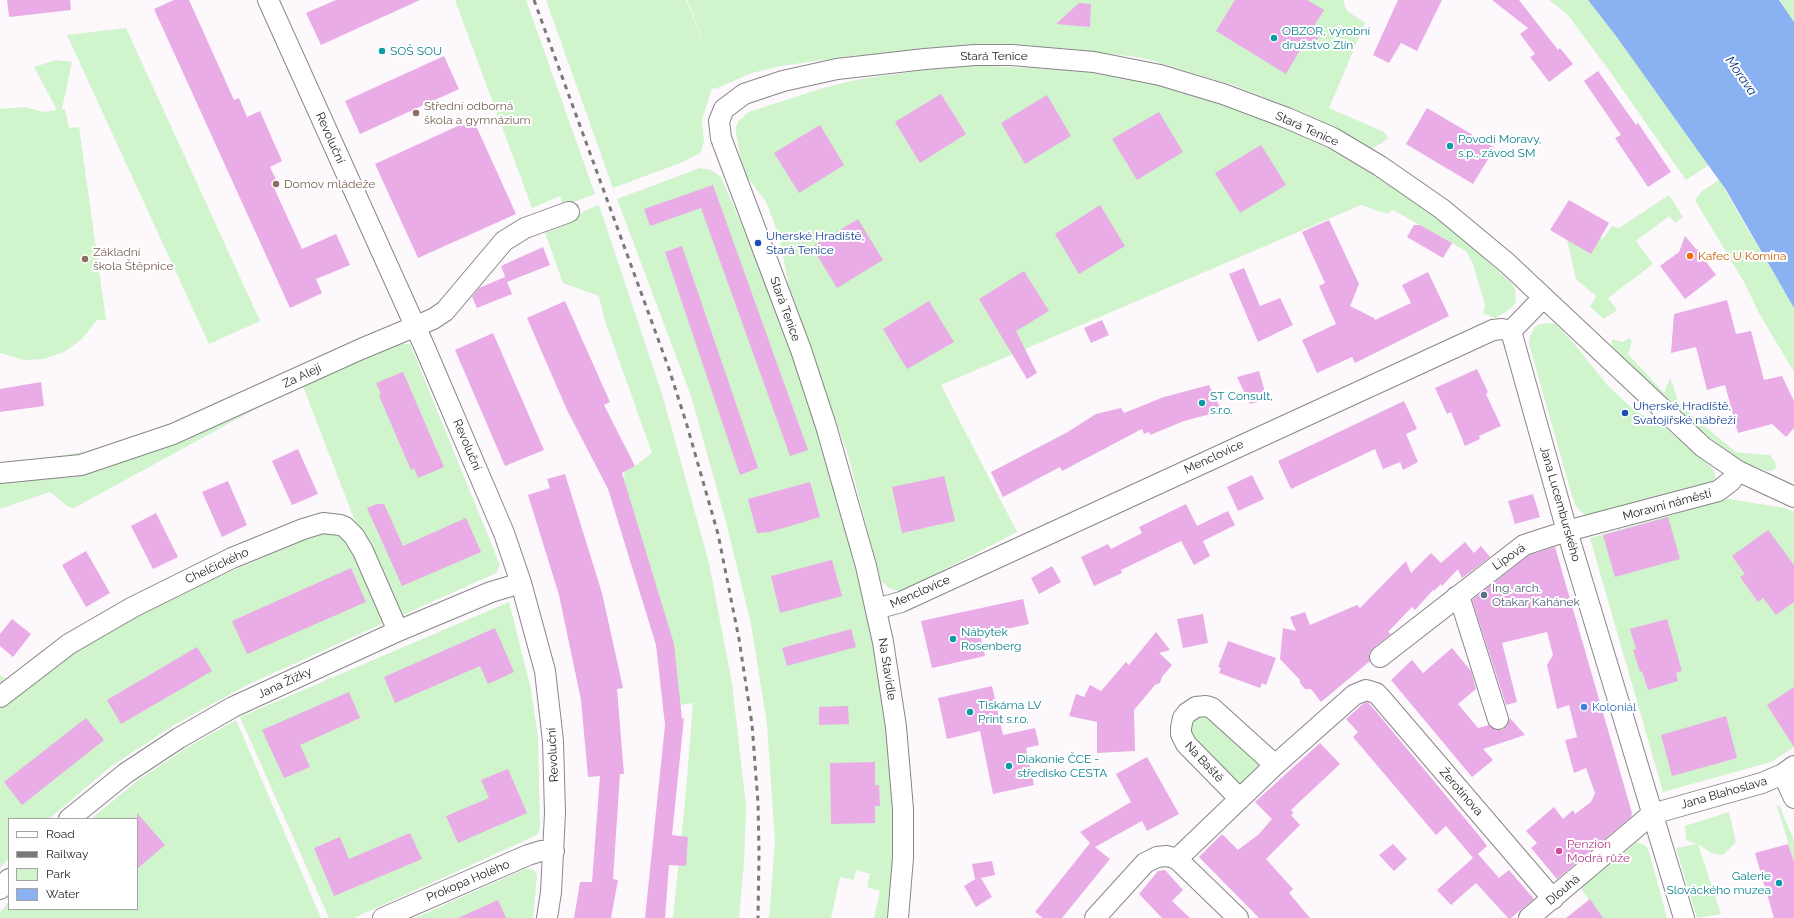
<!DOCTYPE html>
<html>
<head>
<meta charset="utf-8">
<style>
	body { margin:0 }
	#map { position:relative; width:1794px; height:918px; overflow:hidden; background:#fcf8fc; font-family:Raleway,sans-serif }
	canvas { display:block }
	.legend { position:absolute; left:8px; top:818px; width:130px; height:92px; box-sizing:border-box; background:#fff; border:1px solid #a6a5a6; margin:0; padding:5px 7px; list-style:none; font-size:12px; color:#201e20 }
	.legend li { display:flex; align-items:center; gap:8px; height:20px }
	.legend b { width:20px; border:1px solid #a6a5a6 }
</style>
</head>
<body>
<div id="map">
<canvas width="1794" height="918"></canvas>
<ul class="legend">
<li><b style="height:5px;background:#fff"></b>Road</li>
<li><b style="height:5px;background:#7a787a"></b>Railway</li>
<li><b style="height:11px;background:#d0f4cc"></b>Park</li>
<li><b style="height:11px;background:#8ab1f2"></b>Water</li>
</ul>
</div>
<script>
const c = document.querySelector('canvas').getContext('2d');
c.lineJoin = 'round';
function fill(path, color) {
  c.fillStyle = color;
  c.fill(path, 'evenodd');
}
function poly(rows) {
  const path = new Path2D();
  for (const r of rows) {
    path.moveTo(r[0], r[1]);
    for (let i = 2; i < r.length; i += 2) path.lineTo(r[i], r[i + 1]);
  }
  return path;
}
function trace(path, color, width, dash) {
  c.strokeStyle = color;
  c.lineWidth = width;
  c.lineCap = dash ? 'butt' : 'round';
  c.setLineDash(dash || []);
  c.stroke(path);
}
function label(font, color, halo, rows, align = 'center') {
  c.font = font + ' Raleway,sans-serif';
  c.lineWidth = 4;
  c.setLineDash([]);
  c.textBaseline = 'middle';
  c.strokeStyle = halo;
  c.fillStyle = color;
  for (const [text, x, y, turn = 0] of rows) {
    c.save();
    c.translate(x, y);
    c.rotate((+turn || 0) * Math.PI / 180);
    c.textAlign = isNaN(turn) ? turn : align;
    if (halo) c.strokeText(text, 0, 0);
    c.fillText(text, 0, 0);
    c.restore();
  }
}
fill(poly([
	[455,0,526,0,595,194,563,206,560,196,532,208],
	[546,0,686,0,712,63,687,0,1343,0,1347,11,1365,23,1329,108,1384,132,1388,138,1382,143,1371,149,1306,114,1233,85,1143,58,1071,49,1004,45,850,56,781,66,752,73,715,89,712,88,702,120,704,143,700,153,683,162,613,188],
	[1549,0,1588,0,1616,36,1709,165,1686,180,1608,69,1567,14],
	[1780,0,1794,0,1794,22,1787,12],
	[126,28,260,321,209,344,67,35],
	[56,60,72,62,62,109,65,109,69,128,79,127,106,320,97,320,81,340,64,352,44,359,24,360,0,353,0,109,25,107,43,112,57,110,34,67],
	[962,65,1078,70,1164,85,1265,119,1327,148,1373,174,1431,214,1473,248,1509,281,1515,289,1516,302,1513,306,1506,312,1495,318,1483,313,1485,305,1473,264,1466,251,1393,210,1387,214,1361,205,941,385,1017,532,901,592,889,588,881,581,848,455,789,287,779,236,766,202,747,177,741,160,736,133,736,127,738,122,749,112,823,88,860,79],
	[700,168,711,170,721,177,770,291,821,440,857,563,875,654,890,762,894,865,887,918,874,918,880,891,867,887,870,874,856,870,854,880,840,877,831,918,769,918,775,842,767,724,751,624,726,522,691,396,617,199],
	[1719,180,1794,308,1794,372,1759,313,1744,282,1695,200,1701,192],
	[1669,195,1683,217,1675,223,1669,216,1636,241,1653,264,1608,298,1617,310,1604,319,1590,307,1596,296,1576,279,1567,240,1599,237,1603,239,1612,226,1619,228],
	[599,205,662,394,709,563,732,683,746,807,744,861,739,918,673,918,686,791,693,703,680,705,625,484,624,472,635,466,652,453,604,318,599,296,563,283,545,233,568,224,584,211],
	[1549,323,1555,324,1572,341,1608,386,1635,411,1662,425,1712,468,1715,473,1715,478,1709,487,1587,516,1580,511,1575,505,1572,496,1529,344,1530,336,1535,327,1540,324],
	[1630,338,1632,342,1628,354,1664,393,1670,378,1679,403,1698,421,1736,452,1752,454,1770,455,1775,462,1776,468,1774,470,1768,471,1744,463,1702,432,1669,402,1612,346,1612,339,1622,342],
	[387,343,410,344,500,565,496,573,403,615,397,612,360,534,302,384],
	[266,382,270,401,74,508,67,506,50,492,0,509,0,463,66,455,87,451,125,439,169,424],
	[1728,499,1785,508,1794,512,1794,747,1771,762,1663,792,1590,538],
	[325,530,337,533,348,539,384,617,382,624,245,686,174,725,109,768,49,819,9,819,9,858,0,868,0,675,6,679,14,691,68,651,168,599],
	[509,602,531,689,538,738,540,829,537,835,354,918,329,918,240,717],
	[1203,713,1262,764,1239,786,1195,747,1188,723],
	[236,720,321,918,0,918,0,912,9,902,9,909,137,909,137,819,91,819,137,781,188,747],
	[1779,805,1794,840,1794,862,1777,806],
	[1729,812,1736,842,1723,855,1711,853,1698,844,1721,914,1697,918,1676,848,1697,844,1686,840,1685,826],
	[1637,842,1646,846,1649,851,1667,918,1602,918,1581,888],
	[525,869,531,869,536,872,537,876,533,918,415,918]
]), '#d0f4cc');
fill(poly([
	[1588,0,1779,0,1794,22,1794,308,1726,190,1616,36]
]), '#8ab1f2');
fill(poly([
	[7,0,70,0,71,10,9,17],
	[174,0,189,0,234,100,239,98,247,117,260,111,282,161,270,167,279,186,274,188,302,249,336,234,350,265,316,279,322,293,290,308,154,9],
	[336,0,420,0,321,45,306,13],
	[1235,0,1307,0,1324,10,1314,26,1322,31,1311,51,1303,45,1286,74,1216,31],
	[1398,0,1442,0,1417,51,1401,43,1389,63,1373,55],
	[1492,0,1519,0,1558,50,1560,48,1573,64,1549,82,1530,57,1535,54,1520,34,1528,28],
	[1079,3,1091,4,1090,27,1056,24],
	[444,56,459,89,360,134,345,101],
	[1598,71,1636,125,1638,123,1671,172,1648,187,1615,138,1621,135,1584,81],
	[941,94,966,134,920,163,895,122],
	[1047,95,1071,136,1025,164,1001,123],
	[1427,108,1495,148,1473,184,1406,144],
	[1159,112,1183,152,1137,180,1112,139],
	[473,119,516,214,418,258,375,164],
	[820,125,844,165,799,193,774,153],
	[1261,145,1286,185,1240,213,1215,173],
	[713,185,808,450,790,456,701,208,650,226,644,209],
	[1569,200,1609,223,1591,254,1550,230],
	[1100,205,1125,246,1079,274,1055,234],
	[858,219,883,260,837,288,812,247],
	[1329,220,1359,284,1350,306,1374,318,1375,320,1411,303,1402,285,1428,272,1449,316,1355,363,1352,357,1317,373,1302,340,1336,324,1319,286,1325,283,1302,232],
	[1414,225,1420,225,1452,243,1443,258,1407,237],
	[1685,236,1696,249,1702,251,1701,255,1716,275,1685,299,1660,266,1679,252],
	[682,246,758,468,740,475,665,252],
	[543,247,550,265,507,282,501,266],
	[1244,268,1260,306,1280,298,1293,325,1258,342,1229,274],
	[1024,271,1049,311,1016,331,1037,373,1027,379,979,299],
	[505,277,512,294,477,308,472,297,479,288],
	[1727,300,1736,334,1751,331,1764,380,1782,376,1794,401,1794,428,1786,437,1772,424,1738,433,1725,385,1707,390,1696,347,1671,353,1674,314],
	[565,301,610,402,604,405,635,466,622,473,674,644,682,719,684,718,672,835,688,837,686,866,669,865,665,918,645,918,665,725,656,645,608,489,567,410,527,318],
	[929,301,954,342,907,369,883,329],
	[1102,320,1109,335,1091,343,1084,328],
	[493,333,544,450,505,466,455,350],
	[1477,369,1488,392,1486,394,1501,426,1479,436,1480,439,1465,446,1451,412,1447,414,1435,388],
	[1259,371,1267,399,1250,404,1237,377],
	[403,372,444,467,418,478,414,468,411,470,379,396,381,394,376,383],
	[41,382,44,406,0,412,0,389],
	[1209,385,1222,411,1184,421,1150,435,1149,432,1144,434,1142,429,1062,471,1060,467,1003,497,991,472,1066,433,1096,414,1121,408,1124,413,1164,397],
	[1404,401,1417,429,1406,434,1418,462,1403,470,1400,462,1383,469,1375,449,1291,489,1278,461],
	[298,449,318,494,292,505,272,461],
	[565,474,602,593,623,688,617,689,624,774,620,774,613,879,618,880,611,918,574,918,580,882,592,882,600,776,588,777,581,700,559,595,528,495,550,488,547,479],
	[1252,475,1264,499,1238,511,1227,487],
	[944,476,955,521,902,533,892,487],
	[228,481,247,525,222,537,202,492],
	[810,482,820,517,770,532,757,533,748,499],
	[1533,494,1540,517,1515,524,1508,501],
	[377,504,384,504,403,546,466,518,481,552,402,586,367,508],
	[1186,504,1197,526,1228,511,1235,525,1203,541,1210,556,1194,565,1181,541,1121,570,1122,573,1094,586,1081,557,1108,544,1111,549,1142,533,1139,527],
	[156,513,178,557,153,569,131,526],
	[1668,517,1680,559,1615,577,1603,535],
	[1768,530,1794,565,1794,602,1776,615,1763,598,1758,602,1740,577,1745,574,1732,556],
	[1465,542,1474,553,1481,546,1490,557,1462,578,1458,569,1442,586,1441,584,1434,591,1433,590,1415,610,1412,607,1388,632,1391,634,1373,648,1369,653,1370,661,1321,702,1311,689,1305,689,1300,683,1300,680,1280,659,1283,628,1296,631,1290,617,1305,612,1310,625,1357,605,1360,608,1406,561,1411,573,1431,553,1441,563],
	[1555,547,1632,813,1631,817,1557,879,1531,848,1537,843,1526,831,1554,807,1563,819,1573,810,1575,814,1591,802,1595,793,1586,768,1574,773,1565,740,1577,737,1569,705,1557,709,1547,665,1553,655,1547,632,1502,643,1517,702,1506,705,1472,600,1529,555],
	[86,551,110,593,86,607,62,565],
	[832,560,842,596,780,613,771,576],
	[1052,566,1061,582,1039,594,1031,578],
	[351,568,366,602,247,654,232,621],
	[1023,599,1029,624,980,635,985,656,932,668,921,621],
	[1203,614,1208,643,1183,648,1177,619],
	[12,619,31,634,13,657,0,646,0,634],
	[1667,619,1682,671,1676,673,1678,681,1648,690,1642,671,1640,672,1633,650,1636,649,1630,629],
	[495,628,514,672,488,684,480,666,395,703,384,677],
	[851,629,856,647,787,666,782,648],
	[1156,632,1170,650,1159,653,1172,665,1162,677,1160,683,1155,685,1134,710,1135,751,1097,753,1097,722,1069,716,1076,694,1084,697,1090,685,1101,691,1126,662,1129,665],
	[1228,641,1276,658,1266,685,1262,683,1260,688,1219,673,1221,668,1218,667],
	[197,647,212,671,121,724,107,700],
	[1452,648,1471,671,1476,689,1458,704,1478,728,1489,725,1495,730,1502,730,1507,726,1510,718,1525,735,1483,749,1493,760,1472,777,1391,680,1412,660,1423,673],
	[992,686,1003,735,1035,728,1039,745,1026,748,1034,785,993,794,980,731,947,739,938,698],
	[1794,687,1794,747,1767,705],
	[349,692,360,718,300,745,310,767,284,778,262,730],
	[1368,702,1482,839,1487,846,1478,854,1499,878,1509,870,1534,899,1511,918,1508,918,1476,883,1451,905,1437,890,1473,858,1446,826,1436,835,1353,737,1358,732,1346,719,1364,703],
	[848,706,849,724,819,725,819,707],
	[1726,716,1737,758,1672,776,1661,735],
	[86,718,104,740,22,805,4,782],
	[1320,743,1340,764,1291,810,1294,813,1291,815,1300,825,1266,859,1293,889,1289,893,1310,918,1259,918,1199,857,1222,834,1238,850,1259,834,1272,819,1255,802],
	[1147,757,1179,814,1147,831,1142,821,1095,847,1110,859,1062,918,1043,918,1035,912,1090,843,1080,832,1131,802,1116,774],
	[875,762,875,785,879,785,880,806,875,806,875,823,831,824,830,763],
	[508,769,527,813,458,843,446,816,489,798,481,780],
	[137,813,165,845,137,869],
	[410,833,422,859,334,896,314,848,340,837,349,859],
	[1393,844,1407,859,1394,871,1379,855],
	[1788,844,1794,862,1794,918,1774,918,1755,853],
	[992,861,995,875,981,878,992,897,976,907,964,886,977,878,975,879,972,864],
	[1165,870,1183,890,1172,901,1190,918,1162,918,1139,894,1158,871],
	[1590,899,1603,918,1566,918],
	[498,900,506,918,458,918]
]), '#e9ace7');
const street = poly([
	[268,0,425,348,504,533,521,583,545,671,553,741,555,813,551,892,547,918],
	[1511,331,1567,531,1684,918],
	[0,473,81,465,173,434,361,349,433,319,445,311,504,241,525,228,569,212],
	[1456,597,1461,602,1498,719],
	[876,609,901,602,1493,330,1502,329,1511,331,1543,298],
	[1380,657,1524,545,1567,531,1718,491,1731,481,1738,471],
	[0,697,69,644,133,607,232,558,303,529,323,523,340,525,345,527,354,536,363,551,398,631],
	[1783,774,1794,798],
	[1240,799,1186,744,1181,734,1181,728,1183,718,1187,713,1196,707,1206,706,1212,708,1275,765],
	[69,819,126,773,179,738,233,707,398,631,491,592,521,583],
	[1177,859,1275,765,1354,695,1366,690,1376,693,1380,697,1553,899],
	[0,889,9,879],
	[383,918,528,855,541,851,554,851],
	[898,918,903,858,903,809,896,727,883,642,866,566,826,426,801,350,721,138,719,121,724,109,744,94,783,81,837,69,925,59,975,55,1012,55,1094,62,1160,75,1223,94,1287,118,1333,138,1380,166,1442,209,1507,263,1703,447,1738,471,1794,497],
	[1095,918,1145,863,1157,857,1167,856,1177,859,1238,918],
	[1529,918,1652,814,1762,783,1783,774,1794,766]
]);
trace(street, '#898689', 22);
trace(street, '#fff', 20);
trace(poly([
	[534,0,669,369,686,422,718,534,739,639,752,724,758,803,759,853,758,918]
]), '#7a787a', 3, [5, 5]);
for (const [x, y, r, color] of [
	[1274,38,4,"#0f9aa8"],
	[382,51,4,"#0f9aa8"],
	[416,113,4,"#8d6e63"],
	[1450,146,4,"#0f9aa8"],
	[276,184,4,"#8d6e63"],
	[758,243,4,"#1a4fb4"],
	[1690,256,4,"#e8710a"],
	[85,259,4,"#8d6e63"],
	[1202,403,4,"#0f9aa8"],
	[1625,413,4,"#1a4fb4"],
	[1484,595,4,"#5c6f8a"],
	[953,639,4,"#0f9aa8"],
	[1584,707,4,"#3f7fe0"],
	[970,712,4,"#0f9aa8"],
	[1009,766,4,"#0f9aa8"],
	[1559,851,4,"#d1479c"],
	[1779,883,4,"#0f9aa8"]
]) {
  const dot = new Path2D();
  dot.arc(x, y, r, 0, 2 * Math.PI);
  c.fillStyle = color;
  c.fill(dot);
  trace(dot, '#fff', 1.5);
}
label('12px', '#0d838f', '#fff', [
	["OBZOR, výrobní",1282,31],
	["družstvo Zlín",1282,45],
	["SOŠ SOU",390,51],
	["Povodí Moravy,",1458,139],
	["s.p., závod SM",1458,153],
	["ST Consult,",1210,396],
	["s.r.o.",1210,410],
	["Nábytek",961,632],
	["Rosenberg",961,646],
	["Tiskárna LV",978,705],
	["Print s.r.o.",978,719],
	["Diakonie ČCE -",1017,759],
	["středisko CESTA",1017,773],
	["Galerie",1771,876,"right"],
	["Slováckého muzea",1771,890,"right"]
], 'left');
label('12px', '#201e20', '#fff', [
	["Stará Tenice",994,56],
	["Stará Tenice",1307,129,24],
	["Revoluční",330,138,66],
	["Stará Tenice",785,309,70],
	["Za Alejí",302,376,-25],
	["Revoluční",467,445,67],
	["Menclovice",1214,457,-25],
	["Jana Lucemburského",1560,504,74],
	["Moravní náměstí",1667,505,-15],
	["Lipová",1509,557,-35],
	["Chelčického",217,566,-25],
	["Menclovice",920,592,-24],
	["Na Stavidle",887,669,81],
	["Jana Žižky",285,683,-25],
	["Revoluční",553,755,-93],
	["Na Baště",1204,762,47],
	["Žerotínova",1461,792,49],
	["Jana Blahoslava",1724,793,-16],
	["Prokopa Holého",468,881,-23],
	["Dlouhá",1563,890,-40]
]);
label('12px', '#785e54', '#fff', [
	["Střední odborná",424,106],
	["škola a gymnázium",424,120],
	["Domov mládeže",284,184],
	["Základní",93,252],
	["škola Štěpnice",93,266]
], 'left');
label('12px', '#164399', '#fff', [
	["Uherské Hradiště,",766,236],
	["Stará Tenice",766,250],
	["Uherské Hradiště,",1633,406],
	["Svatojiřské nábřeží",1633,420]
], 'left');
label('12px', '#c56008', '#fff', [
	["Kafec U Komína",1698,256]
], 'left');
label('12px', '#4e5e75', '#fff', [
	["Ing. arch.",1492,588],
	["Otakar Kahánek",1492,602]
], 'left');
label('12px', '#366cbe', '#fff', [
	["Koloniál",1592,707]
], 'left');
label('12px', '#b23c85', '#fff', [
	["Penzion",1567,844],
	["Modrá růže",1567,858]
], 'left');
label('italic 13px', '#05347e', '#fff', [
	["Morava",1741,76,55]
]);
</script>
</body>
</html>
